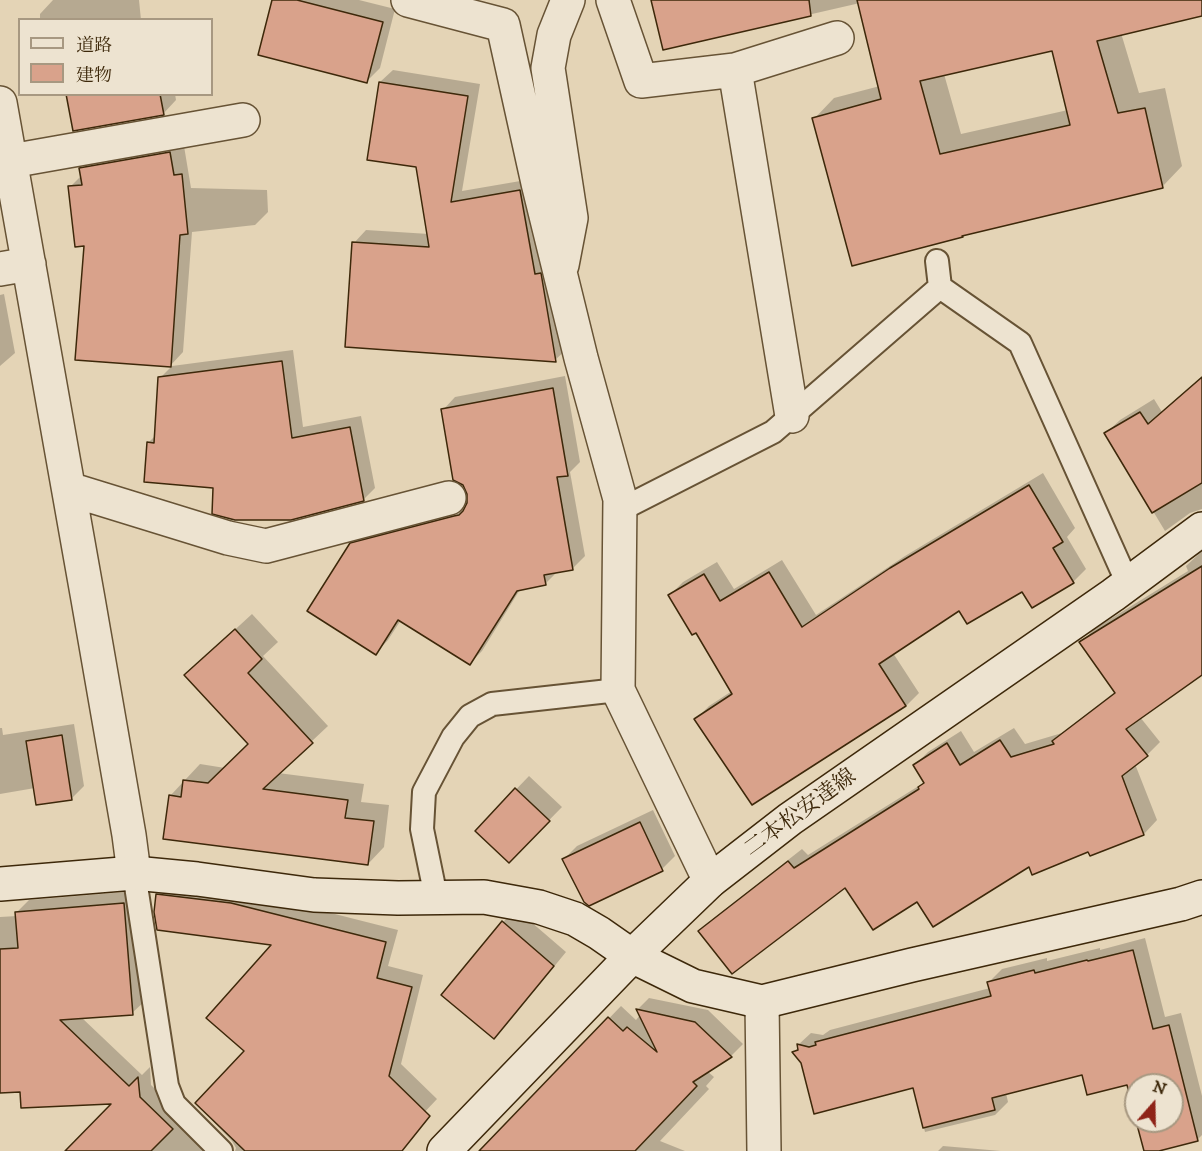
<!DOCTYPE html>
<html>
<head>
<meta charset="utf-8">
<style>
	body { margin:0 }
	#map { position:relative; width:1202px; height:1151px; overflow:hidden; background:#e4d4b6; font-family:"IM FELL DW Pica","Noto Serif JP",serif }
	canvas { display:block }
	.legend { position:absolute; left:18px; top:18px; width:195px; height:78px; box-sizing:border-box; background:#ede3d0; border:2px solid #a79881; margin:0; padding:8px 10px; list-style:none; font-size:18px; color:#3d280a }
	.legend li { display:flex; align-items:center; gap:12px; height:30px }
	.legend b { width:30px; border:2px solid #a79881 }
	.north { position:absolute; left:1124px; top:1073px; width:60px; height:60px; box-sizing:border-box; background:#ede3d0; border:2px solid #a79881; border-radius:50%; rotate:20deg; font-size:16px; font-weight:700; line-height:24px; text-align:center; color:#3d280a }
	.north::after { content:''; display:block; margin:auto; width:21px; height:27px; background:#8f2418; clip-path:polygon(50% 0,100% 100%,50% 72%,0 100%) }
</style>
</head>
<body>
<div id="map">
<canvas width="1202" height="1151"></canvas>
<ul class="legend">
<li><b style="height:8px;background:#ede3d0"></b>道路</li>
<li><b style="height:16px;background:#d9a28b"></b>建物</li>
</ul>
<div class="north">N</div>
</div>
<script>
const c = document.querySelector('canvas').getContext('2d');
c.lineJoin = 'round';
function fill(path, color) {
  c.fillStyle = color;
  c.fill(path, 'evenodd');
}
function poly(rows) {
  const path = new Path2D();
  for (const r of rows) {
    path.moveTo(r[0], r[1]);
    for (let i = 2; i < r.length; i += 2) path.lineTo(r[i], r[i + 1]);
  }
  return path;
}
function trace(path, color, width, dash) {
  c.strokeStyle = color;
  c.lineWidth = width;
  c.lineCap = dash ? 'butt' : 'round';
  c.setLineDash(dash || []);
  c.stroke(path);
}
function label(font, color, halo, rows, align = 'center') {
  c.font = font + ' "IM FELL DW Pica","Noto Serif JP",serif';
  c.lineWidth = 4.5;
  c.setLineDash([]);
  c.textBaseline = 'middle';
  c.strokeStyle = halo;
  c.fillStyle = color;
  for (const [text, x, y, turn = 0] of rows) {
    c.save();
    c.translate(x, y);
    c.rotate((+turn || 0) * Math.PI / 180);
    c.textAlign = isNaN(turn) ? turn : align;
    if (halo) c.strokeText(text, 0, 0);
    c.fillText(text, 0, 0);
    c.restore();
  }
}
fill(poly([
	[53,0,139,0,141,20,40,20,40,14],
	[273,0,359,0,395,9,380,68,367,81],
	[652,0,1166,0,1121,33,1139,93,1165,88,1182,166,1162,187,964,234,814,119,834,98,880,86,860,3,664,48],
	[1053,49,1068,110,961,134,944,74],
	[393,70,480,84,462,191,532,179,568,348,555,360,354,243,366,230,429,234,417,166,380,82],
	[68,94,175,94,176,100,163,114],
	[183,140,191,188,267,190,268,212,255,225,192,232,183,352,170,366,86,244,70,187,82,175,81,169,94,155],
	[4,294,15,353,0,366,0,295],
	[293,350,303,427,361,416,375,488,363,500,214,486,148,443,156,435,160,378,172,366],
	[565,376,580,462,570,472,585,556,573,568,558,571,545,584,521,588,482,651,470,663,401,620,388,640,376,653,351,544,364,532,468,504,469,493,443,410,455,397],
	[1202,377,1202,509,1190,513,1165,531,1106,433,1120,420,1154,399,1162,412],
	[1043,473,1075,528,1067,537,1086,569,1073,582,1022,590,960,609,893,653,919,693,906,706,753,803,696,719,709,706,732,691,697,631,670,595,683,582,717,562,734,589,782,560,816,615,905,556],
	[1202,551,1202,673,1140,717,1160,742,1147,755,1135,764,1157,820,1144,834,1091,854,1089,850,1030,865,918,900,846,886,700,931,714,918,802,849,808,855,925,782,915,765,928,752,961,731,974,752,1014,728,1025,744,1062,733,1116,691,1081,643,1094,629,1188,571,1186,566],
	[252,614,278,642,263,656,328,726,278,773,364,784,361,802,389,805,384,847,368,864,170,796,200,764,225,768,250,744,203,659],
	[74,724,84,786,72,798,35,788,0,794,0,728,2,728,3,735],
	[529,776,562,807,509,861,477,830],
	[653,810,675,856,662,869,589,904,564,859,577,846],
	[170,882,244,891,398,930,388,966,423,975,401,1064,437,1099,388,1151,235,1151,236,1148,232,1141,196,1104,246,1051,274,944,158,895],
	[136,891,145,1001,132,1013,81,1017,142,1075,150,1067,151,1085,184,1117,228,1151,67,1151,115,1103,22,1090,0,1091,0,917,17,916,16,913,29,900],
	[516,909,566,952,507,1024,494,1037,503,922],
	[1145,938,1165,1017,1181,1013,1202,1096,1202,1135,1197,1140,1153,1151,1146,1151,1138,1121,1172,1121,1172,1085,1136,1085,1136,1114,1128,1083,1083,1073,1006,1093,1008,1102,995,1115,925,1132,914,1086,803,1063,794,1052,799,1047,798,1045,811,1033,823,1035,830,1030,990,988,989,982,1002,969,1047,958,1047,961,1100,948,1100,950],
	[649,998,708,1010,743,1044,731,1056,707,1071,714,1077,706,1086,709,1089,660,1141,685,1151,481,1151,621,1006,636,1020,640,1015,638,1009],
	[943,1146,1001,1151,938,1151]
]), '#0003');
const building = poly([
	[272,0,297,0,383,22,367,83,258,55,272,0],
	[651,0,809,0,811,16,663,50,651,0],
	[857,0,1202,0,1202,16,1097,41,1118,113,1145,108,1163,188,962,236,963,237,852,266,812,118,881,99,857,0],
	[1052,51,1070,125,940,154,920,81,1052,51],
	[379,82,468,96,451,202,520,190,535,274,541,273,556,362,345,347,352,242,429,247,416,167,367,160,379,82],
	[66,94,160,94,164,115,73,131,66,94],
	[170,152,174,175,182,174,188,234,180,235,171,367,75,360,84,246,75,247,68,186,82,185,79,168,170,152],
	[282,361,292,438,350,427,364,501,291,520,235,520,212,514,213,488,144,482,147,442,154,443,158,377,282,361],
	[1202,377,1202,483,1152,513,1104,433,1140,412,1148,424,1202,377],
	[553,388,568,476,557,477,573,570,544,575,546,585,517,591,470,665,398,620,376,655,307,611,350,543,454,516,459,515,463,511,467,503,467,494,463,485,453,480,441,409,553,388],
	[1029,485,1063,542,1053,548,1074,583,1032,608,1022,592,967,624,959,611,879,664,906,706,752,805,694,719,732,694,696,633,692,635,668,595,704,574,720,601,769,572,802,627,890,568,1029,485],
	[1202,566,1202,675,1126,729,1148,756,1122,776,1144,835,1090,856,1088,852,1032,875,1029,867,933,927,917,902,873,930,845,888,732,974,698,931,788,861,794,868,919,789,918,787,924,783,913,765,947,743,960,765,1000,740,1011,757,1054,744,1052,741,1115,693,1079,642,1202,566],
	[235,629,262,659,248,673,313,743,263,789,348,800,345,818,374,821,368,865,163,839,169,795,181,797,183,780,208,783,248,744,184,675,235,629],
	[62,735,72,800,36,805,26,741,62,735],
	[515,788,550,821,509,863,475,831,515,788],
	[640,822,663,871,589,906,584,902,562,859,640,822],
	[156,894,231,903,386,942,377,978,412,987,389,1076,430,1116,402,1151,245,1151,195,1103,244,1051,206,1018,271,945,157,930,154,912,156,894],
	[124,903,133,1015,60,1020,129,1086,138,1077,140,1097,173,1129,151,1151,65,1151,111,1104,21,1108,20,1092,0,1093,0,949,18,948,15,912,124,903],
	[502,921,554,966,494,1039,441,995,502,921],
	[1133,950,1153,1029,1169,1025,1198,1141,1159,1151,1144,1151,1136,1121,1172,1121,1172,1085,1136,1085,1136,1120,1127,1085,1087,1095,1082,1075,992,1098,995,1110,923,1128,913,1088,814,1114,801,1063,792,1052,798,1050,797,1044,809,1047,816,1045,815,1042,991,996,987,982,1034,970,1035,973,1087,960,1088,961,1133,950],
	[636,1009,695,1022,732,1057,693,1082,697,1086,635,1151,479,1151,608,1017,623,1031,627,1027,657,1052,636,1009]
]);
fill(building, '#d9a28b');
trace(building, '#3d280a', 1.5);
const lane = poly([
	[940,287,1020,343,1128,584],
	[620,510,773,432,940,287,937,261],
	[134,873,167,1086,174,1104,221,1151],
	[436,897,422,829,424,792,453,737,470,716,492,704,618,690]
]);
const street = poly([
	[408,0,503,25,538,183,581,358,620,499,618,690,710,881],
	[613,0,641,81,735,70,837,38],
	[735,70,792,416],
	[0,103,88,599,129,835,134,873],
	[11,161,243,120],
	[562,265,571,218,548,68,554,35,568,0],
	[0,269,29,264],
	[69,489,228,538,266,546,449,498],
	[762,1002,764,1151]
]);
const secondary = poly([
	[0,884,134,873,197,879,314,895,398,898,484,897,539,907,575,919,599,933,632,956,693,986,762,1002,912,965,1181,904,1202,897],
	[444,1151,632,956,710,881,790,819,1113,595,1202,529]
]);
trace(lane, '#675335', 26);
trace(street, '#675335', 36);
trace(secondary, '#3d280a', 36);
trace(lane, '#ede3d0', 22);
trace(street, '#ede3d0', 33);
trace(secondary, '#ede3d0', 33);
label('22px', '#3d280a', '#ede3d0', [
	["二本松安達線",801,814,-36]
]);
</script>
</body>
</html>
